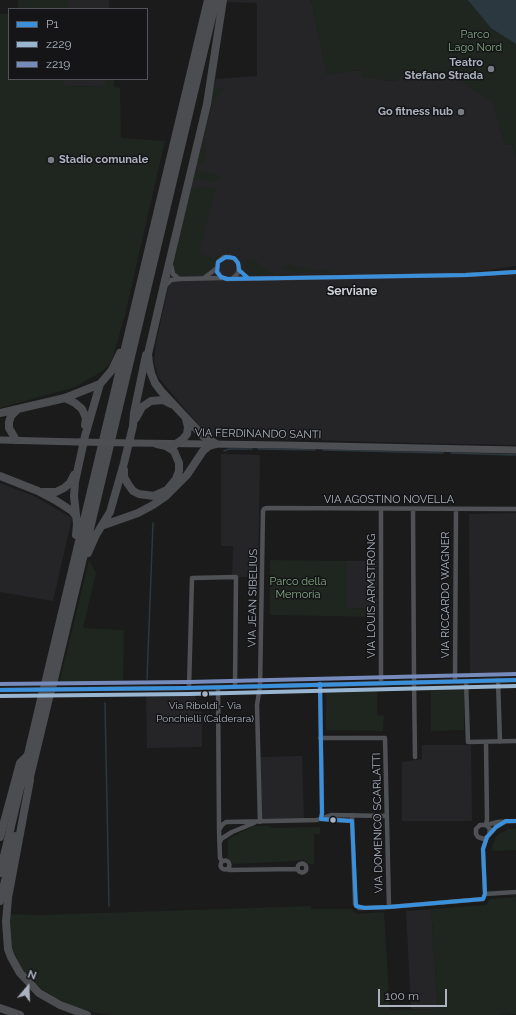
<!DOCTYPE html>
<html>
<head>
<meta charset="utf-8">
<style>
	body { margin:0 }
	#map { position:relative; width:516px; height:1015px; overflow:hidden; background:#1b1b1c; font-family:Raleway,sans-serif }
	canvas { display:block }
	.legend { position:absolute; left:8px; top:8px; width:140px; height:72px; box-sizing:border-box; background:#151518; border:1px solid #51545a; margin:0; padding:5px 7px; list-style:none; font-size:12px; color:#abb2bd }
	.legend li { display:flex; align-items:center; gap:8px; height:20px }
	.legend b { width:20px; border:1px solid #51545a }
	.north { position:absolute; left:8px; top:967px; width:40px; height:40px; -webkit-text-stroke:3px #151518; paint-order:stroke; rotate:19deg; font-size:11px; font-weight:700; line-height:16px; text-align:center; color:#abb2bd }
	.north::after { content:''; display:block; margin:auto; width:14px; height:18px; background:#abb2bd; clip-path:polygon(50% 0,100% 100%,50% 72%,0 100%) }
	.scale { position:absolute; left:378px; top:989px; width:69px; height:18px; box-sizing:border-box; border:2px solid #abb2bd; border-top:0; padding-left:5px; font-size:12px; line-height:14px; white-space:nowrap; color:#abb2bd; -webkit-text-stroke:3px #151518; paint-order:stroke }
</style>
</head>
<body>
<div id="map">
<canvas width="516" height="1015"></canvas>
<ul class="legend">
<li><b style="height:5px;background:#3a90db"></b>P1</li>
<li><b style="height:5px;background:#98b6d2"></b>z229</li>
<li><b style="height:5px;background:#768abb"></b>z219</li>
</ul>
<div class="north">N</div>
<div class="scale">100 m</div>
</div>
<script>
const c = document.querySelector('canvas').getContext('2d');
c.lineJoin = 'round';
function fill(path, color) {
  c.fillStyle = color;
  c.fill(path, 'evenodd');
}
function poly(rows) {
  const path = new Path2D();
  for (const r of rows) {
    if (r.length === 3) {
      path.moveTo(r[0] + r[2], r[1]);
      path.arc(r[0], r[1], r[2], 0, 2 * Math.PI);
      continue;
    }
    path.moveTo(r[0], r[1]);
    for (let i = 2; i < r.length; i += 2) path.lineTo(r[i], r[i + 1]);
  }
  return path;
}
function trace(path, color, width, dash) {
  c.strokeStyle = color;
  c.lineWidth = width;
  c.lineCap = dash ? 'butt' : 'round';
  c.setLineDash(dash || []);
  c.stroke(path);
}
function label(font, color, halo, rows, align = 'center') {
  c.font = font + ' Raleway,sans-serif';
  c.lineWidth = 3;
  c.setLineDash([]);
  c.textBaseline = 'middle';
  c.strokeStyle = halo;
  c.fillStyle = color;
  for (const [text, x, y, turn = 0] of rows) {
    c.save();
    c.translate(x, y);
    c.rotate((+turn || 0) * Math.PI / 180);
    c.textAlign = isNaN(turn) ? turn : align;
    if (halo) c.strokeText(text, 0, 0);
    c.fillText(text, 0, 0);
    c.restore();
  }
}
fill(poly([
	[68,0,109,0,109,9,68,9],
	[226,0,311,0,327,74,361,70,363,72,362,76,363,77,374,78,381,80,396,81,400,75,446,71,493,101,505,145,512,144,516,156,516,266,468,273,279,275,279,280,474,277,516,275,516,445,414,443,211,437,202,429,158,377,154,362,156,343,198,152,216,79,257,76,257,3,225,2],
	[64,79,106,79,106,87,64,86],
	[221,454,260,455,258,577,232,577,233,546,221,546],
	[0,483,34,496,72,518,53,601,0,592],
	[516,513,516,672,494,672,493,676,470,677,469,514],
	[347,561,377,561,377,609,346,608],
	[196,691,195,711,202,712,202,747,147,748,146,692],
	[422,745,471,745,472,821,402,821,402,762,422,759],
	[302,756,304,819,261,820,260,757],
	[431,909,438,1009,411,1009,406,911]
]), '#252528');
fill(poly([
	[18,0,68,0,68,9,18,9],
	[311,0,516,0,516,156,512,144,505,145,493,101,446,71,400,75,396,81,381,80,374,78,363,77,361,76,363,72,361,70,354,70,353,72,327,74],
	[0,14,9,14,9,79,64,79,64,86,105,87,106,79,114,79,114,87,120,88,121,138,165,141,125,315,113,357,109,365,101,372,75,387,0,408],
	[214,84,217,87,225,90,225,92,224,93,221,91,212,105,204,137,206,155,204,162,201,164,197,162],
	[196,168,201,171,219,176,221,177,220,180,218,182,200,179,193,180],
	[200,186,218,189,218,191,215,190,200,250,203,251,202,255,215,258,216,255,219,256,215,261,212,270,207,274,182,275,178,273,173,267,178,244,178,238,190,192,194,188],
	[247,259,254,260,268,271,276,273,265,275,248,274,243,266,243,263],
	[287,262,290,262,290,265,320,272,321,269,334,272,332,273,290,272,290,271,282,269,286,266],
	[89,560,96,573,83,628,124,630,123,685,59,684],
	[270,560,347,561,347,608,377,609,377,617,270,615],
	[377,689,377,715,384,716,383,731,326,730,326,690],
	[431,689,464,689,464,730,431,731],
	[255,826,269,826,272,828,320,827,320,834,314,834,314,864,308,864,307,861,301,860,297,861,232,864,228,858,228,840,233,836],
	[508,829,516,829,516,850,491,851,494,841,496,837,499,834],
	[516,897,516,1014,496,1015,113,1015,97,1013,73,1006,54,997,38,986,26,975,18,962,12,949,10,937,10,914,41,915,311,906,311,909,351,909,357,914,384,912,390,1010,438,1009,431,909,486,905,490,899]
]), '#1e261f');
fill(poly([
	[468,0,516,0,516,44,491,28]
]), '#2c383f');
trace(poly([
	[258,449,315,450],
	[323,450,443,453],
	[224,451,229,449,252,449],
	[451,453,516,455],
	[147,679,153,523],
	[105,703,109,906]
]), '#2c383f', 1.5);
trace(poly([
	[171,265,173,274,179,279],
	[204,278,217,268],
	[233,278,238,273,239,267,238,263,235,259,230,257,224,257,218,262,217,271,221,277,227,279,466,275,516,272],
	[165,286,171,280,179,279,223,278],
	[381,509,381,683],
	[413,509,414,682,415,757],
	[498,680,500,742],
	[455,681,456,509],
	[466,681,468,742,516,741],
	[320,684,322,813,321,819],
	[218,687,219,829],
	[189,688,192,578,236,577,235,686],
	[0,690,189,688,516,680],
	[320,738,385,738,389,907],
	[352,815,355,901,355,904,359,908,389,907,483,899,485,894,483,849,487,837],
	[321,819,352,821],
	[260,822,257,705,260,686,263,511,264,509,267,508,516,509],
	[486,825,487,819,486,742],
	[486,825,498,822,516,821],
	[489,835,490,829,486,825,480,825,476,829,476,834,478,837,484,839,487,837,489,835,496,827,506,821],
	[220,842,221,839,232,832,254,823],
	[225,865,4.5],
	[222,861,220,858,219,830,222,825,226,822,317,820,331,815,386,816],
	[302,868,4.5],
	[227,869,229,870,297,869],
	[485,894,516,892]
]), '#4f5155', 4.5);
trace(poly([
	[0,440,79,442],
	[133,443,283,445,516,450]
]), '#4e4f52', 7);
trace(poly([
	[65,398,75,403,82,409,86,418,85,425],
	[0,413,65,398,100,384],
	[136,418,142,407,151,401,163,400,171,404],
	[16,440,9,428,9,422,11,416,17,410],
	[176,444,183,439,187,434,188,427,186,419],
	[216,444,203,436,161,391,155,383,151,373,149,363,148,354,163,289,207,104,223,0],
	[124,470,124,477,128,484,133,491,139,494,154,496,167,490,176,479,179,471,179,463,174,451,166,446,157,444],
	[0,476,38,491,55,500,72,511,76,516],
	[43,492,56,492,64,488,70,483,74,475],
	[104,525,138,513,153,505,166,496,187,475,203,451,209,446,216,444],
	[76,535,77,524,74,496,75,482,85,436,100,384,112,370,120,353],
	[88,553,96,535,110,512,124,463,133,426,134,413,146,355],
	[45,684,208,0],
	[53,684,216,0],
	[28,785,50,694],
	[0,873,42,695],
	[0,901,16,836]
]), '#4c4d50', 8);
trace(poly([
	[30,780,8,898,6,922,8,949,11,957,20,973,39,993,60,1005,87,1015],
	[0,837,20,763,28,755],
	[0,1008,20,1015]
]), '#4c4d51', 8);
trace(poly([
	[79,442,133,443]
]), '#4e4f52', 7);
trace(poly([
	[50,694,53,684],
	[42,695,45,684]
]), '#4c4d50', 8);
trace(poly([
	[248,278,239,270,238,263,234,258,226,257,218,262,217,272,221,277,227,279,466,275,516,272],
	[320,684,322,813,321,819,352,821,356,906,365,908,389,907,483,899,485,894,483,849,487,837,496,827,506,821,516,821],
	[0,690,189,688,516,680]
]), '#3a90db', 4);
trace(poly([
	[0,696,189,694,516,686]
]), '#98b6d2', 4);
trace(poly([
	[0,684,189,682,516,674]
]), '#768abb', 4);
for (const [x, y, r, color] of [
	[491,69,4,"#797d85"],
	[461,112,4,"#797d85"],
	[51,160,4,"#797d85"],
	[205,694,3.5,"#abb2bd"],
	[333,820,3.5,"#abb2bd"]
]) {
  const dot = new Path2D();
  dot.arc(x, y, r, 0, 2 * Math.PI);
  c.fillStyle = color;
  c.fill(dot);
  trace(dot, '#151518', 1.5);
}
label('10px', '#abb2bd', '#151518', [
	["Via Riboldi - Via",205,706],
	["Ponchielli (Calderara)",205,719]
]);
label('11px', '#81aa81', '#151518', [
	["Parco",475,35],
	["Lago Nord",475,48],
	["Parco della",298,582],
	["Memoria",298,595]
]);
label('bold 11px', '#abb2bd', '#151518', [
	["Teatro",483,63],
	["Stefano Strada",483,76],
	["Go fitness hub",453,112],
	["Stadio comunale",59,160,"left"]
], 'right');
label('11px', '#abb2bd', '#151518', [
	["VIA FERDINANDO SANTI",258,434,1],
	["VIA AGOSTINO NOVELLA",389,500],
	["VIA RICCARDO WAGNER",446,595,-90],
	["VIA LOUIS ARMSTRONG",372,596,-90],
	["VIA JEAN SIBELIUS",253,598,-89],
	["VIA DOMENICO SCARLATTI",378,823,-91]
]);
label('bold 12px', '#cdd1d9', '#151518', [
	["Serviane",352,291]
]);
</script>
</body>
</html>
